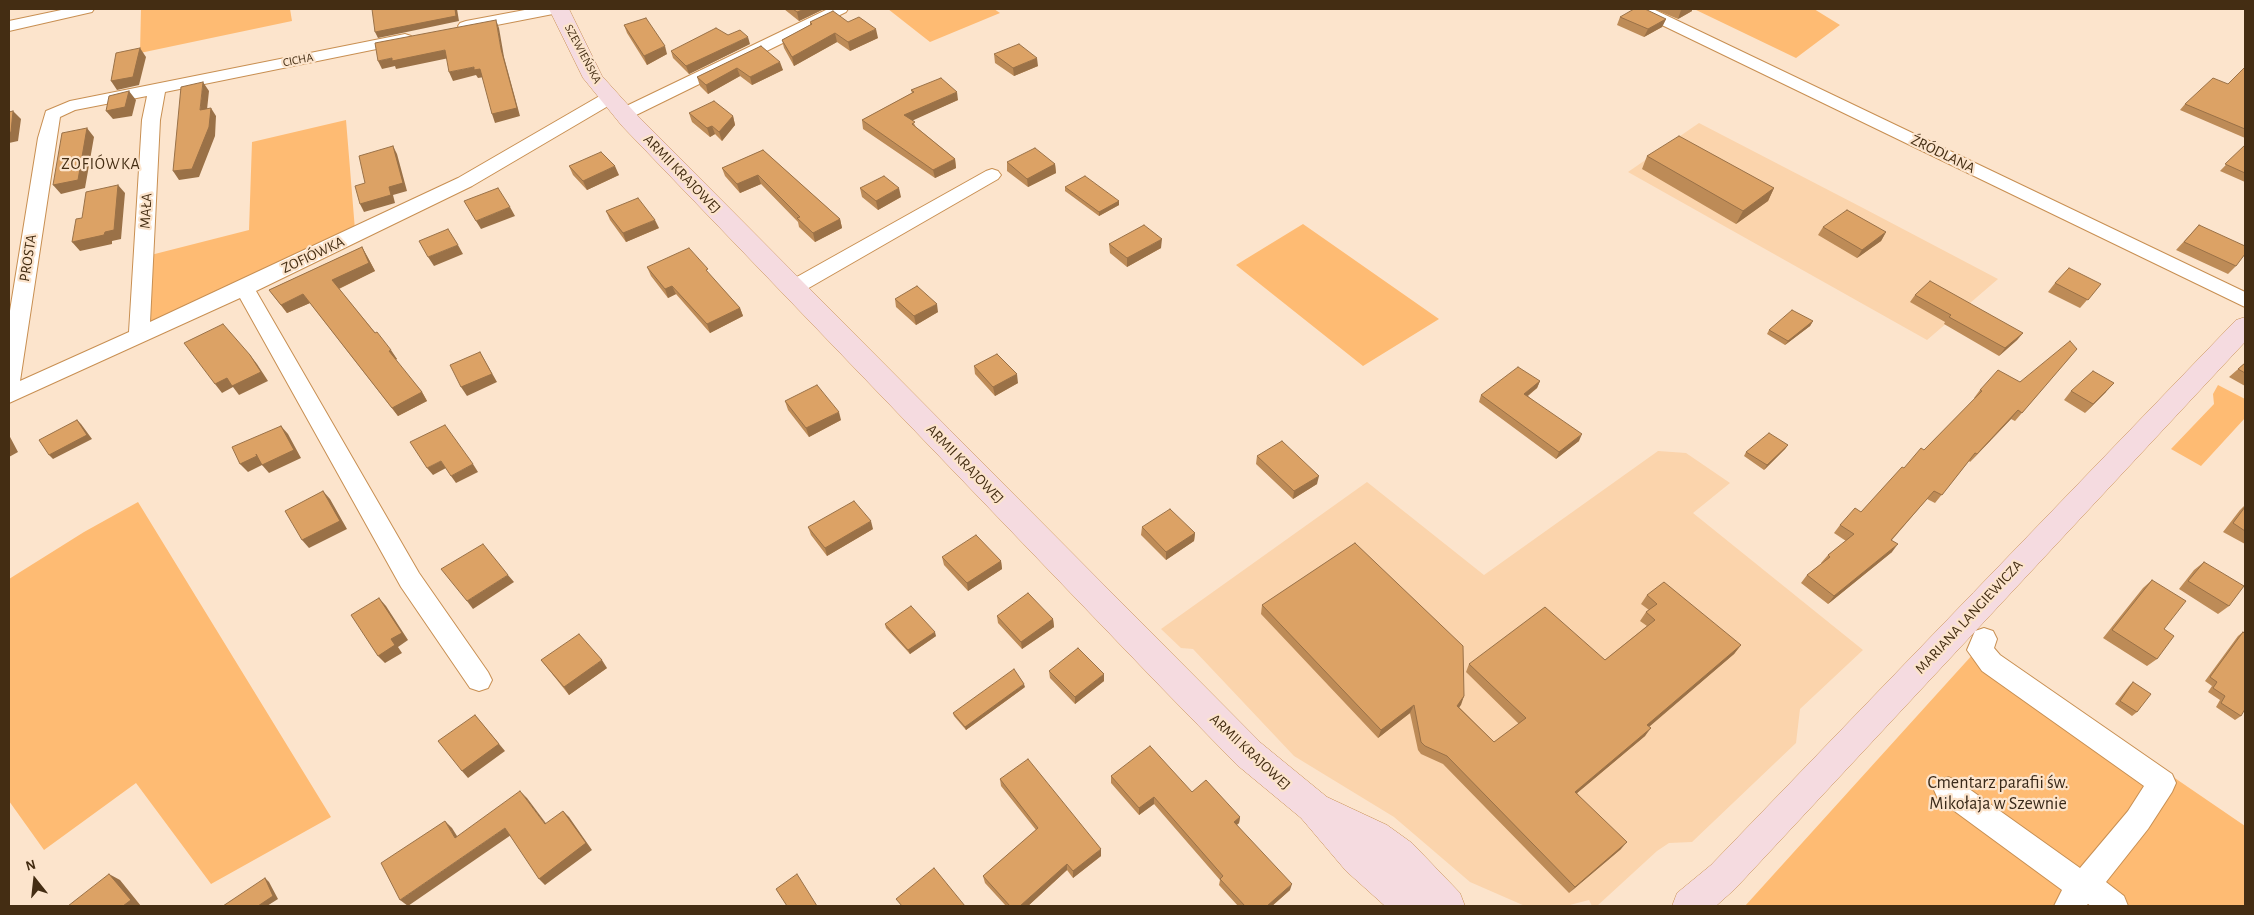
<!DOCTYPE html>
<html>
<head>
<meta charset="utf-8">
<style>
	body { margin:0 }
	#map { position:relative; width:2254px; height:915px; overflow:hidden; background:#fce4cc; font-family:"Alegreya Sans",sans-serif }
	canvas { display:block }
	.frame { position:absolute; inset:0; border:10px solid #442d13; pointer-events:none }
	.north { position:absolute; left:10px; top:855px; width:50px; height:50px; -webkit-text-stroke:4px #fce4cc; paint-order:stroke; rotate:344deg; font-size:14px; font-weight:700; line-height:20px; text-align:center; color:#442d13 }
	.north::after { content:''; display:block; margin:auto; width:18px; height:22px; background:#442d13; clip-path:polygon(50% 0,100% 100%,50% 72%,0 100%) }
</style>
</head>
<body>
<div id="map">
<canvas width="2254" height="915"></canvas>
<div class="frame"></div>
<div class="north">N</div>
</div>
<script>
const c = document.querySelector('canvas').getContext('2d');
c.lineJoin = 'round';
function fill(path, color) {
  c.fillStyle = color;
  c.fill(path, 'evenodd');
}
function poly(rows) {
  const path = new Path2D();
  for (const r of rows) {
    path.moveTo(r[0], r[1]);
    for (let i = 2; i < r.length; i += 2) path.lineTo(r[i], r[i + 1]);
  }
  return path;
}
function trace(path, color, width, dash) {
  c.strokeStyle = color;
  c.lineWidth = width;
  c.lineCap = dash ? 'butt' : 'round';
  c.setLineDash(dash || []);
  c.stroke(path);
}
function label(font, color, halo, rows, align = 'center') {
  c.font = font + ' "Alegreya Sans",sans-serif';
  c.lineWidth = 4.5;
  c.setLineDash([]);
  c.textBaseline = 'middle';
  c.strokeStyle = halo;
  c.fillStyle = color;
  for (const [text, x, y, turn = 0] of rows) {
    c.save();
    c.translate(x, y);
    c.rotate((+turn || 0) * Math.PI / 180);
    c.textAlign = isNaN(turn) ? turn : align;
    if (halo) c.strokeText(text, 0, 0);
    c.fillText(text, 0, 0);
    c.restore();
  }
}
fill(poly([
	[1699,123,1863,208,1998,279,1927,340,1628,172],
	[1658,451,1686,453,1730,483,1693,513,1863,650,1800,709,1796,743,1692,842,1669,843,1657,851,1597,906,1592,906,1589,900,1566,906,1525,906,1470,882,1394,817,1294,756,1193,649,1181,648,1161,629,1367,482,1484,575]
]), '#fbd4ac');
fill(poly([
	[141,9,290,9,292,21,140,53],
	[888,9,994,9,1000,13,930,42],
	[1694,9,1814,9,1840,25,1796,58],
	[346,120,355,230,149,326,143,257,249,230,252,142],
	[1303,224,1439,319,1363,366,1236,265],
	[2218,385,2245,399,2245,418,2201,466,2171,449,2214,404,2213,394],
	[138,502,331,817,211,884,136,783,44,850,9,801,9,579,84,532],
	[1986,649,2245,826,2245,906,1745,906,1974,653]
]), '#febb73');
const street = poly([
	[66,9,94,9,92,12,9,31,9,21,66,9],
	[530,9,561,9,559,12,553,14,466,31,460,29,458,26,460,23,466,21,530,9],
	[828,9,848,9,846,12,630,118,618,118,615,114,618,110,828,9],
	[1633,9,1653,9,2245,292,2245,307,1635,12,1633,9],
	[405,34,411,36,413,39,411,42,165,92,160,120,150,322,458,178,603,94,615,94,618,98,615,102,472,186,256,291,419,573,488,672,492,680,488,688,479,691,470,688,401,587,240,298,9,403,9,317,38,138,46,111,70,101,405,34],
	[147,96,142,120,129,332,20,381,60,117,75,110,147,96],
	[992,169,998,171,1001,175,998,179,800,293,793,295,786,293,783,288,786,283,986,171,992,169],
	[1984,628,1993,631,1997,639,1994,648,2000,655,2172,774,2176,783,2172,792,2148,829,2106,882,2124,896,2128,906,2091,906,2088,904,2086,906,2054,906,2062,890,1938,799,1934,790,1938,781,1948,777,1958,781,2080,868,2128,811,2144,786,1982,671,1967,650,1975,631,1984,628]
]);
const secondary = poly([
	[549,9,569,9,602,76,638,116,1261,743,1327,797,1387,825,1412,843,1460,893,1465,906,1385,906,1346,871,1301,818,1237,765,1158,684,622,126,583,78,549,9],
	[2245,317,2245,342,1735,889,1716,906,1672,906,1677,893,1711,865,2236,320,2245,317]
]);
trace(street, '#c88f52', 2);
trace(secondary, '#c88f52', 1);
fill(street, '#fff');
fill(secondary, '#f5dbe0');
fill(poly([
	[784,9,822,9,822,10,799,21],
	[1654,9,1692,9,1692,11,1678,19],
	[1620,17,1666,19,1662,27,1644,37,1617,25],
	[810,22,848,22,878,38,850,51,837,42,794,66,784,48,782,40,810,25],
	[624,25,667,54,647,65,627,33],
	[750,44,689,74,673,58,671,51],
	[761,46,783,70,752,85,740,76,708,94,700,86,697,77],
	[994,54,1038,66,1014,76,995,63],
	[2245,67,2245,138,2180,110,2185,104,2228,84],
	[911,90,958,100,912,120,916,127,955,159,956,168,935,178,863,129,862,120,912,93],
	[689,113,733,116,735,125,722,141,715,134,710,137,692,122],
	[2245,145,2245,182,2220,171],
	[763,150,840,219,842,228,815,242,799,227,798,222,761,184,740,193,725,176,722,168],
	[1647,156,1774,188,1768,201,1736,224,1642,169],
	[1007,162,1055,164,1056,173,1028,187,1007,171],
	[569,166,619,175,587,190,573,175],
	[1065,187,1119,201,1119,205,1099,216,1065,191],
	[860,188,901,197,878,210,862,197],
	[606,211,659,228,626,242,610,220],
	[2199,225,2236,266,2228,274,2176,250],
	[1823,227,1886,232,1881,241,1857,258,1818,235],
	[1109,244,1161,248,1127,267,1110,253],
	[362,247,367,256,375,271,339,289,397,359,395,360,422,392,427,401,398,416,310,303,287,313,269,290],
	[647,267,709,274,740,308,743,316,710,333,676,294,668,298,651,276],
	[2055,283,2101,284,2080,308,2048,292],
	[1915,295,2023,333,2017,340,1999,356,1944,324,1945,322,1910,302],
	[895,299,938,312,916,325,896,307],
	[1813,321,1810,326,1785,345,1767,334,1769,330],
	[2070,357,2015,421,2011,419,1970,462,1969,461,1935,503,1927,499,1892,540,1892,552,1828,604,1801,583,1807,575,1822,563,1821,563,1828,555,1846,541,1834,533,1840,525,1861,512,1904,468,1924,450,1975,399,1974,398,1980,390,2020,382],
	[2245,363,2245,386,2229,377],
	[974,366,1018,383,995,396,975,374],
	[1540,381,1537,388,1528,396,1579,441,1556,459,1479,402,1481,395],
	[2071,391,2106,392,2085,413,2064,400],
	[785,401,841,420,809,437,788,410],
	[1788,445,1785,449,1764,470,1744,456,1746,452],
	[1257,456,1317,484,1293,499,1256,464],
	[2245,505,2245,544,2223,532,2240,510],
	[808,527,873,529,827,556,811,535],
	[1142,527,1195,533,1194,541,1166,560,1141,535],
	[942,557,1001,561,1002,569,968,591,944,565],
	[2204,562,2229,606,2218,614,2179,589,2194,570],
	[2152,580,2164,629,2157,659,2147,666,2103,638,2143,588],
	[1647,595,1741,645,1734,654,1649,726,1645,736,1577,793,1621,849,1569,893,1443,764,1421,754,1418,750,1410,713,1378,738,1261,614,1262,605,1464,696,1459,707,1494,742,1519,724,1466,672,1469,664,1605,660,1647,626,1640,621,1646,612,1649,610,1641,604],
	[997,616,1053,619,1054,627,1022,649,998,623],
	[885,624,936,636,910,654,886,628],
	[2243,632,2241,716,2235,720,2216,707,2220,700,2208,692,2212,686,2205,681,2238,636],
	[541,660,607,668,569,695],
	[1049,671,1104,681,1075,704,1050,678],
	[2133,682,2137,712,2132,716,2115,704,2129,686],
	[1025,687,966,730,954,716,953,713],
	[1111,776,1192,792,1240,817,1239,823,1237,825,1290,890,1272,906,1238,906,1219,885,1220,880,1154,804,1139,815,1111,783],
	[1000,779,1101,856,1073,878,1067,870,1028,906,1006,906,985,883,983,876,1036,830,1001,786]
]), '#bd8b57');
fill(poly([
	[455,9,457,9,459,21,378,38,375,32],
	[805,9,822,9,822,10,799,21,797,12],
	[1683,9,1692,9,1692,11,1678,19,1681,10],
	[1666,19,1662,27,1644,37,1648,29],
	[496,20,499,28,504,57,520,116,495,123,492,114,501,49],
	[876,29,878,38,850,51,848,42],
	[835,33,837,42,794,66,792,57],
	[748,37,750,44,689,74,686,66],
	[665,46,667,54,647,65,644,56],
	[140,48,146,57,139,85,117,90,111,81],
	[445,50,449,58,396,69,395,66,382,69,378,61,392,58],
	[1037,58,1038,66,1014,76,1013,68],
	[780,62,783,70,752,85,750,77],
	[474,67,480,69,484,77,478,78,476,75,453,81,449,72],
	[737,68,740,76,708,94,706,85],
	[203,82,209,91,206,119,200,110],
	[129,91,136,100,132,116,113,119,106,111],
	[957,92,958,100,905,124,904,115],
	[211,108,216,116,215,136,199,177,179,180,173,171],
	[13,111,21,119,18,141,9,143,9,133],
	[733,116,735,125,722,141,719,132],
	[712,126,715,134,710,137,707,128],
	[87,128,94,137,85,188,61,194,53,185],
	[393,146,397,154,407,191,393,195,395,203,364,212,360,204,389,187],
	[955,159,956,168,935,178,933,170],
	[1055,164,1056,173,1028,187,1027,179],
	[615,166,619,175,587,190,583,181],
	[758,175,761,184,740,193,737,184],
	[118,185,125,193,121,239,112,241,112,244,80,251,72,242,105,232],
	[899,188,901,197,878,210,876,201],
	[1774,188,1768,201,1736,224,1743,211],
	[1119,201,1119,205,1099,216,1099,212],
	[510,207,515,216,481,229,476,221],
	[840,219,842,228,815,242,813,233],
	[655,220,659,228,626,242,623,233],
	[1886,232,1881,241,1857,258,1862,250],
	[1162,239,1161,248,1127,267,1127,258],
	[458,245,463,254,434,266,428,257],
	[362,247,367,256,375,271,338,289,332,280],
	[672,286,676,294,668,298,665,289],
	[303,294,310,303,287,313,281,305],
	[937,304,938,312,916,325,914,316],
	[740,308,743,316,710,333,707,324],
	[1813,321,1810,326,1785,345,1788,341],
	[2023,333,2017,340,1999,356,2005,348],
	[391,350,397,359,395,360,389,351],
	[480,352,497,382,467,396,461,387],
	[250,355,257,364,268,381,239,395,233,387,222,393,215,384],
	[1017,374,1018,383,995,396,993,387],
	[1540,381,1537,388,1522,400,1524,394],
	[2114,383,2106,392,2085,413,2093,404],
	[422,392,427,401,398,416,392,408],
	[2018,410,2011,419,1970,462,1977,454],
	[839,412,841,420,809,437,806,428],
	[77,420,81,424,92,439,53,459,49,455],
	[281,426,288,434,301,458,269,473,262,465,248,472,240,464],
	[1582,434,1579,441,1556,459,1559,452],
	[9,435,18,452,9,457],
	[1788,445,1785,449,1764,470,1767,465],
	[441,461,446,468,433,475,427,468],
	[473,464,478,472,456,483,451,476],
	[1319,476,1317,484,1293,499,1294,491],
	[323,491,330,499,347,529,309,548,302,540],
	[871,521,873,529,827,556,825,548],
	[1195,533,1194,541,1166,560,1166,552],
	[1898,544,1892,552,1828,604,1834,596],
	[1001,561,1002,569,968,591,967,583],
	[508,575,514,582,473,609,467,601],
	[379,598,386,606,408,640,398,647,402,653,385,663,378,656,391,639],
	[1053,619,1054,627,1022,649,1021,642],
	[935,632,936,636,910,654,908,650],
	[1741,645,1734,654,1642,733,1647,725],
	[602,660,607,668,569,695,564,687],
	[1104,674,1104,681,1075,704,1075,697],
	[1024,684,1025,687,966,730,965,727],
	[1464,696,1461,705,1454,714,1457,706],
	[1414,705,1410,713,1378,738,1381,730],
	[475,715,505,751,468,778,462,771],
	[1651,728,1645,736,1570,799,1575,792],
	[520,791,527,798,551,830,545,824],
	[1154,797,1154,804,1139,815,1139,808],
	[563,811,569,817,592,850,545,885,539,879],
	[1240,817,1239,823,1232,828,1234,822],
	[445,821,452,828,462,844,455,838],
	[505,828,511,835,408,906,400,900],
	[1627,842,1621,849,1569,893,1575,887],
	[1101,849,1101,856,1073,878,1073,871],
	[1067,864,1067,870,1028,906,1020,906],
	[109,874,120,880,141,906,123,906],
	[265,878,269,882,278,899,267,906,258,906],
	[1292,884,1290,890,1272,906,1267,906]
]), '#9a7147');
const building = poly([
	[372,9,455,9,456,16,375,32,372,9],
	[793,9,805,9,797,12,793,9],
	[1634,9,1645,9,1666,19,1648,29,1620,17,1634,9],
	[833,11,848,22,859,17,876,29,848,42,835,33,792,57,782,40,812,24,810,22,833,11],
	[646,18,665,46,644,56,624,25,646,18],
	[496,20,501,49,517,108,492,114,480,69,474,70,474,67,449,72,445,50,392,61,392,58,378,61,375,43,496,20],
	[716,28,728,35,740,30,748,37,686,66,671,51,716,28],
	[1019,44,1037,58,1013,68,994,54,1019,44],
	[761,46,780,62,750,77,737,68,706,85,697,77,761,46],
	[140,48,133,77,111,81,116,53,140,48],
	[2245,67,2245,129,2185,104,2213,78,2228,84,2245,67],
	[941,78,957,92,904,115,915,122,912,124,955,159,933,170,862,120,914,92,911,90,941,78],
	[203,82,200,110,211,108,209,127,192,169,173,171,181,87,203,82],
	[129,91,125,107,106,111,109,96,129,91],
	[714,101,733,116,719,132,712,126,707,128,689,113,714,101],
	[13,111,11,132,9,133,9,112,13,111],
	[87,128,78,180,53,185,62,133,87,128],
	[1679,136,1774,188,1743,211,1647,156,1679,136],
	[2245,145,2245,173,2225,164,2245,145],
	[393,146,403,183,389,187,391,195,360,204,355,186,365,183,359,156,393,146],
	[1035,148,1055,164,1027,179,1007,162,1035,148],
	[763,150,840,219,813,233,797,218,800,217,758,175,737,184,722,168,763,150],
	[601,152,615,166,583,181,569,166,601,152],
	[884,176,899,188,876,201,860,188,884,176],
	[1085,176,1119,201,1099,212,1065,187,1085,176],
	[118,185,114,230,105,232,104,235,72,242,76,219,82,218,86,192,118,185],
	[498,188,510,207,476,221,464,201,498,188],
	[638,198,655,220,623,233,606,211,638,198],
	[1847,210,1886,232,1862,250,1823,227,1847,210],
	[1144,225,1162,239,1127,258,1109,244,1144,225],
	[2199,225,2245,246,2245,254,2236,266,2184,242,2199,225],
	[448,229,458,245,428,257,419,241,448,229],
	[362,247,369,263,332,280,375,333,377,332,391,350,389,351,422,392,392,408,303,294,281,305,269,290,362,247],
	[689,248,708,269,706,270,740,308,707,324,672,286,665,289,647,267,689,248],
	[2069,268,2101,284,2088,300,2055,283,2069,268],
	[1930,281,2023,333,2005,348,1949,317,1951,315,1915,295,1930,281],
	[917,286,937,304,914,316,895,299,917,286],
	[1792,310,1813,321,1788,341,1769,330,1792,310],
	[223,324,250,355,261,372,232,386,227,378,215,384,184,343,223,324],
	[2070,341,2077,349,2022,413,2018,410,1977,454,1975,453,1942,495,1934,491,1891,540,1898,544,1834,596,1807,575,1830,557,1828,555,1854,534,1840,525,1855,508,1861,512,1902,467,1904,468,1921,448,1924,450,1982,391,1980,390,1998,370,2020,382,2070,341],
	[480,352,492,374,461,387,450,365,480,352],
	[997,354,1017,374,993,387,974,366,997,354],
	[2245,363,2245,373,2238,369,2245,363],
	[1518,367,1540,381,1524,394,1582,434,1559,452,1481,395,1518,367],
	[2093,371,2114,383,2093,404,2071,391,2093,371],
	[817,385,839,412,806,428,785,401,817,385],
	[77,420,87,435,49,455,39,440,77,420],
	[445,425,473,464,451,476,441,461,427,468,410,442,445,425],
	[281,426,294,450,262,465,256,454,257,456,240,464,232,447,281,426],
	[1769,433,1788,445,1767,465,1746,452,1769,433],
	[1282,441,1319,476,1294,491,1257,456,1282,441],
	[323,491,340,521,302,540,285,511,323,491],
	[854,501,871,521,825,548,808,527,854,501],
	[2245,507,2245,531,2233,523,2245,507],
	[1170,509,1195,533,1166,552,1142,527,1170,509],
	[976,535,1001,561,967,583,942,557,976,535],
	[1355,543,1463,646,1464,696,1457,706,1494,742,1526,718,1469,664,1545,607,1605,660,1655,620,1646,612,1657,604,1647,595,1664,582,1741,645,1647,725,1651,728,1575,792,1627,842,1575,887,1447,756,1425,746,1421,742,1414,705,1381,730,1262,605,1355,543],
	[483,544,508,575,467,601,441,569,483,544],
	[2204,562,2244,586,2229,606,2188,581,2204,562],
	[2152,580,2186,601,2164,629,2174,636,2157,659,2112,630,2152,580],
	[1028,593,1053,619,1021,642,997,616,1028,593],
	[379,598,402,633,391,639,395,645,378,656,351,615,379,598],
	[911,606,935,632,908,650,885,624,911,606],
	[2243,632,2245,634,2245,709,2241,716,2221,703,2225,696,2213,688,2217,682,2210,677,2243,632],
	[579,634,602,660,564,687,541,660,579,634],
	[1078,648,1104,674,1075,697,1049,671,1078,648],
	[1014,669,1024,684,965,727,953,713,1014,669],
	[2133,682,2151,694,2137,712,2120,701,2133,682],
	[475,715,499,744,462,771,438,741,475,715],
	[1150,746,1192,792,1206,780,1240,817,1234,822,1292,884,1267,906,1245,906,1220,879,1223,876,1154,797,1139,808,1111,776,1150,746],
	[1028,759,1101,849,1073,871,1067,864,1020,906,1010,906,983,876,1038,828,1000,779,1028,759],
	[520,791,545,824,563,811,586,843,539,879,505,828,400,900,381,863,445,821,455,838,520,791],
	[934,868,965,906,902,906,896,899,934,868],
	[109,874,131,900,123,906,68,906,109,874],
	[797,874,817,906,787,906,776,889,797,874],
	[265,878,273,896,258,906,223,906,265,878]
]);
fill(building, '#dca265');
trace(building, '#9a7147', 1);
label('12px', '#442d13', '#fce4cc', [
	["SZEWIEŃSKA",583,54,62],
	["CICHA",298,60,-11]
]);
label('15px', '#442d13', '#fce4cc', [
	["ŹRÓDLANA",1943,154,26],
	["ARMII KRAJOWEJ",682,174,46],
	["MAŁA",146,211,-87],
	["ZOFIÓWKA",313,255,-25],
	["PROSTA",28,258,-81],
	["ARMII KRAJOWEJ",965,464,46],
	["MARIANA LANGIEWICZA",1969,617,-47],
	["ARMII KRAJOWEJ",1250,752,43]
]);
c.letterSpacing = '1px';
label('16px', '#442d13', '#fce4cc', [
	["ZOFIÓWKA",101,164]
]);
c.letterSpacing = '0px';
label('18px', '#392919', '#fce4cc', [
	["Cmentarz parafii św.",1998,783],
	["Mikołaja w Szewnie",1998,804]
]);
</script>
</body>
</html>
